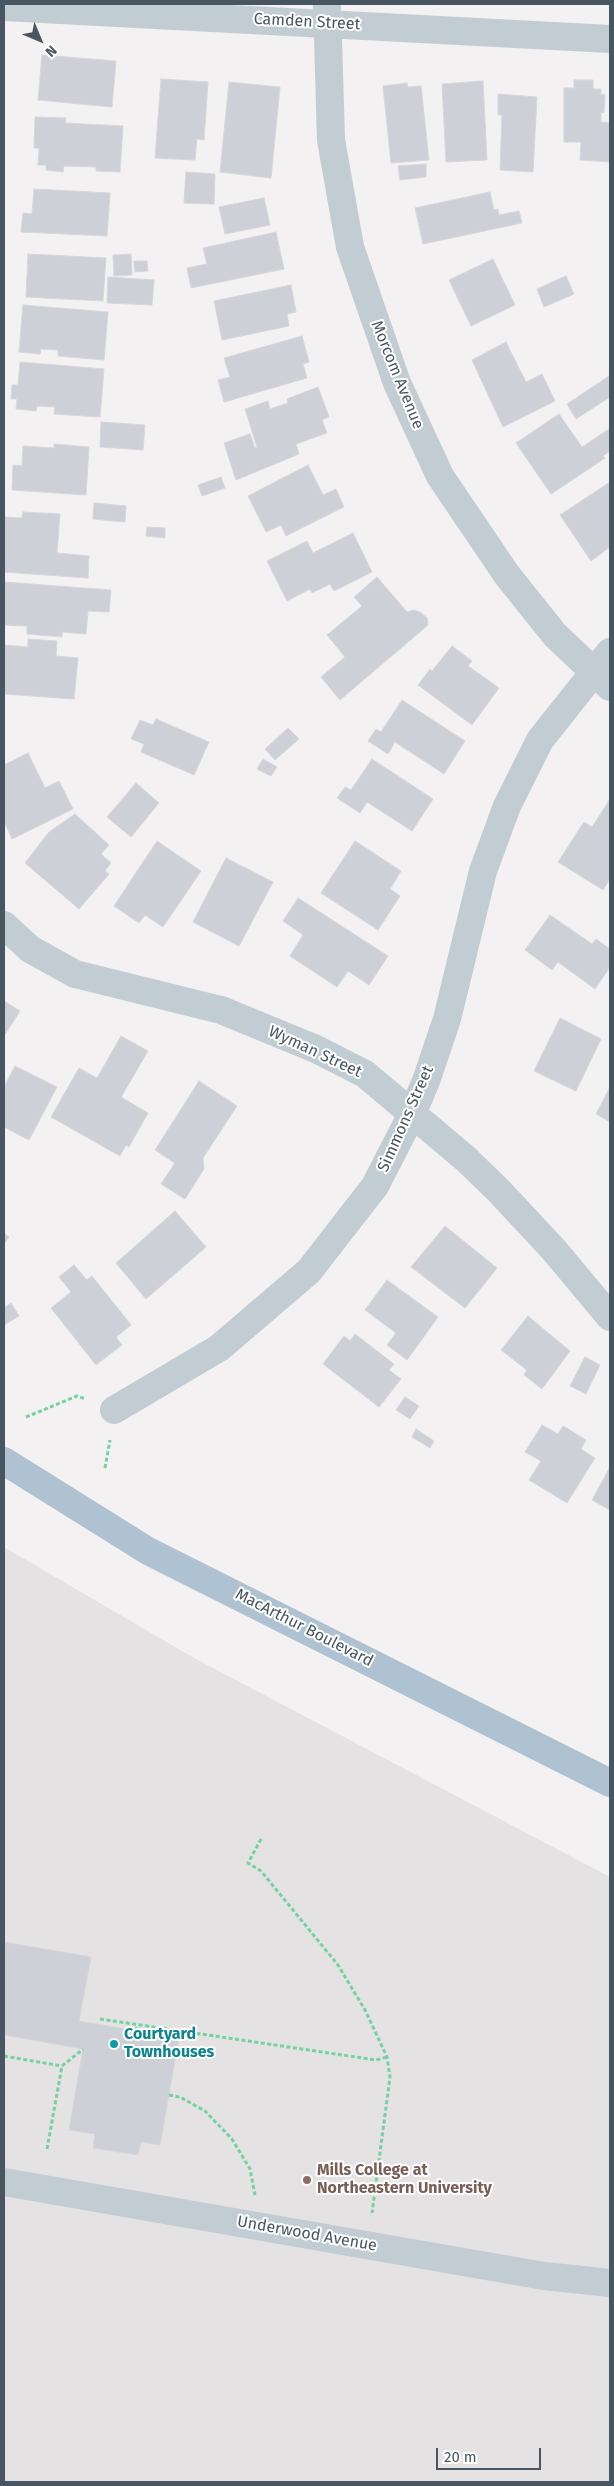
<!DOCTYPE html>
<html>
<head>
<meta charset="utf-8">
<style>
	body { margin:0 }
	#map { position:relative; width:614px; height:2486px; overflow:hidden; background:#f3f1f1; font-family:"Fira Sans",sans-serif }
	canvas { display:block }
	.frame { position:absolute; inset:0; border:5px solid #475660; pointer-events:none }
	.north { position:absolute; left:15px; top:15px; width:50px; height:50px; -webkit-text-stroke:4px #fff; paint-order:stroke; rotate:135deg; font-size:14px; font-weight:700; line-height:20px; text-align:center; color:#475660 }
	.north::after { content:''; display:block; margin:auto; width:18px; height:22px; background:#475660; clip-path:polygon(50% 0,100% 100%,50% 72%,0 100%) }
	.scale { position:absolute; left:436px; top:2448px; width:105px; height:22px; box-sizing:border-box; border:2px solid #475660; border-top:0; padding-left:6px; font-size:15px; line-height:18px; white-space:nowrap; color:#475660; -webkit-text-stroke:4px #fff; paint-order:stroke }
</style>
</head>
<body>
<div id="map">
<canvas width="614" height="2486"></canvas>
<div class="frame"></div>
<div class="north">N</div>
<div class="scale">20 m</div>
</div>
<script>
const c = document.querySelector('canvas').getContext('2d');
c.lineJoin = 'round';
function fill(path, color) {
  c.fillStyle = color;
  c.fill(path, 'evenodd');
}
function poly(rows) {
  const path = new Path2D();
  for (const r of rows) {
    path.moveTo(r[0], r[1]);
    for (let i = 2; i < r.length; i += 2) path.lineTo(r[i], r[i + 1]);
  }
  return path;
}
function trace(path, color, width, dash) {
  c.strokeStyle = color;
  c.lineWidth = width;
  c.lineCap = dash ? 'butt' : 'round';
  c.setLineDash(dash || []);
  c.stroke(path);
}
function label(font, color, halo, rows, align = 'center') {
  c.font = font + ' "Fira Sans",sans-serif';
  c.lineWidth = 4;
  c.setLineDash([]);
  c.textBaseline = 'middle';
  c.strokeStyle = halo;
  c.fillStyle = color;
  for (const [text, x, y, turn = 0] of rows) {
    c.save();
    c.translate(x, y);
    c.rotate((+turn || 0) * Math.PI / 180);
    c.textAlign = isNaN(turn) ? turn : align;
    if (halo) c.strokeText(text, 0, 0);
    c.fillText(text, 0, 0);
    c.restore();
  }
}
fill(poly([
	[4,1547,194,1658,610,1877,610,2482,4,2482]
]), '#e4e2e3');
const building = poly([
	[42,55,116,61,112,107,38,100,42,55],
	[161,79,208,82,204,140,197,139,195,160,155,158,161,79],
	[574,80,593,80,593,89,601,89,601,95,605,94,604,113,601,112,601,122,610,123,610,162,580,160,581,142,564,142,564,88,574,88,574,80],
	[483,81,487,160,446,162,442,84,483,81],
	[229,82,280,87,271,178,220,172,229,82],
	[407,83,408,87,421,86,429,160,391,163,383,86,407,83],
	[498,94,537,97,533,172,500,170,502,115,498,115,498,94],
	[35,117,66,118,65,123,123,126,120,172,96,171,96,167,64,166,63,172,46,170,46,165,38,165,39,148,34,148,35,117],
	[426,164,426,177,400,180,398,166,426,164],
	[186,172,215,174,214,204,184,203,186,172],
	[34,189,110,193,107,236,21,232,23,213,32,214,34,189],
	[490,192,494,210,498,209,499,215,519,211,522,223,423,244,415,208,490,192],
	[264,198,270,225,225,234,219,207,264,198],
	[276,232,284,269,191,288,187,268,207,264,203,248,276,232],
	[28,254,106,258,103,301,26,297,28,254],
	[131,254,132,275,114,276,113,255,131,254],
	[493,259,515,305,471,326,449,280,493,259],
	[134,261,147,261,148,271,135,272,134,261],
	[566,276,574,294,544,307,537,289,566,276],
	[108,277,154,280,152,305,107,303,108,277],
	[291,285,296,312,287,314,289,326,222,340,214,301,291,285],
	[23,305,108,312,104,360,58,356,58,350,41,349,40,354,19,352,23,305],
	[302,336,309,362,303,364,307,378,224,402,218,380,230,377,224,358,302,336],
	[506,342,526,382,542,374,555,401,503,427,472,360,506,342],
	[20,362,104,369,100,417,54,414,55,407,37,406,36,411,16,409,17,399,11,399,12,385,18,385,20,362],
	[609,376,610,397,576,419,567,404,609,376],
	[318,387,329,417,322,420,327,433,296,444,299,454,236,480,224,443,250,434,255,448,257,447,245,409,268,401,270,409,288,403,287,399,318,387],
	[559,414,582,447,609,429,610,451,603,456,605,458,551,494,516,443,559,414],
	[101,422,145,425,143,450,100,447,101,422],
	[54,444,89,447,86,495,12,490,13,465,22,466,23,446,54,448,54,444],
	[308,465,323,495,336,489,344,507,286,536,281,525,266,532,248,496,308,465],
	[221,477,225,488,202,496,198,485,221,477],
	[610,482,610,547,591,561,560,515,610,482],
	[94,503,126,506,125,522,93,519,94,503],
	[23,512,60,514,57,553,89,556,88,578,4,572,4,517,22,518,23,512],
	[147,527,165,528,165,538,146,536,147,527],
	[353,533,372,572,334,591,330,584,312,593,310,589,287,601,267,561,307,541,313,553,353,533],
	[377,577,407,612,414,610,420,612,427,618,428,625,340,700,321,677,345,657,327,635,362,606,354,597,377,577],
	[4,582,111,590,109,612,88,611,86,634,62,632,62,637,27,634,27,626,4,625,4,582],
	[28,639,57,641,56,656,78,658,74,699,4,694,4,645,28,647,28,639],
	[452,646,472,661,468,666,499,688,472,725,418,685,430,669,432,671,452,646],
	[402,700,465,741,444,774,395,742,388,754,368,741,376,729,381,732,402,700],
	[156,719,209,742,194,775,141,752,144,744,131,739,140,720,153,725,156,719],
	[288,728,299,739,275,760,265,749,288,728],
	[28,753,45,788,59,781,73,809,12,839,4,821,4,765,28,753],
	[263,759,277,767,271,776,257,769,263,759],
	[372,759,433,799,412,831,367,802,360,813,337,798,345,787,351,790,372,759],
	[136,783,159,803,131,837,107,817,136,783],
	[610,799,610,879,603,890,558,862,584,822,592,827,610,799],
	[75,814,109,845,101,854,111,863,105,871,109,874,79,909,25,863,49,832,75,814],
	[157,841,201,871,163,927,145,915,139,923,114,906,157,841],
	[355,841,401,871,390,889,400,896,378,930,321,893,355,841],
	[226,858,273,882,239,946,193,922,226,858],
	[298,898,388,956,369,985,348,971,337,987,290,956,303,935,283,921,298,898],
	[550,915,592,944,596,939,610,949,610,967,595,989,558,962,552,970,525,950,550,915],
	[4,1001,20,1011,4,1036,4,1001],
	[560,1018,601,1039,576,1091,534,1071,560,1018],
	[121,1036,148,1051,121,1097,148,1113,129,1147,126,1145,120,1156,51,1117,79,1068,97,1078,121,1036],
	[15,1066,57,1087,29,1140,4,1127,4,1087,15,1066],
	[199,1081,237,1106,203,1158,204,1169,185,1199,161,1184,175,1163,155,1150,199,1081],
	[610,1087,610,1122,596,1114,610,1087],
	[175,1211,206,1247,146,1299,116,1263,175,1211],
	[445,1226,497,1268,465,1308,411,1267,445,1226],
	[4,1233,9,1237,4,1244,4,1233],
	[74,1265,87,1280,92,1276,131,1325,116,1337,122,1345,96,1365,51,1308,71,1292,59,1277,74,1265],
	[387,1280,438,1317,407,1360,387,1345,396,1333,365,1310,387,1280],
	[11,1303,19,1316,4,1325,4,1308,11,1303],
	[528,1316,570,1351,542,1389,524,1375,527,1370,501,1350,528,1316],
	[355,1334,394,1364,389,1370,401,1379,379,1407,323,1364,344,1336,350,1341,355,1334],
	[585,1357,600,1365,586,1394,570,1386,585,1357],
	[405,1397,419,1406,410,1419,396,1410,405,1397],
	[542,1425,558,1434,563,1426,586,1440,581,1449,595,1458,567,1503,529,1480,541,1461,525,1452,542,1425],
	[416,1429,434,1441,430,1448,412,1437,416,1429],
	[610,1467,610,1510,592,1500,610,1467],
	[4,1942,91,1957,79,2021,179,2038,160,2145,141,2142,138,2155,93,2148,95,2134,69,2130,83,2049,4,2035,4,1942]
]);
fill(building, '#cdd0d6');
trace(building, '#d5d7dd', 1);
trace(poly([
	[26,1417,77,1396,86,1399],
	[105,1468,110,1440],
	[261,1839,248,1863,261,1871,338,1965,365,2010,387,2057,390,2077,372,2213],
	[100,2019,376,2060,387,2057],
	[136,2031,137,2025],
	[4,2056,62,2066],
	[169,2095,180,2097,205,2111,232,2139,250,2169,255,2195],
	[47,2149,62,2066,83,2049]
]), '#73d39e', 3, [4, 2.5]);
trace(poly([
	[327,4,331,140,350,247,397,383,440,476,507,575,555,635,610,687],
	[4,7,610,39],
	[4,925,30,949,75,974,221,1010,316,1049,365,1074,466,1159,499,1191,554,1250,610,1317],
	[114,1410,219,1348,309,1271,375,1186,412,1114,426,1081,447,1019,483,871,507,806,540,740,610,652],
	[4,2182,544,2276,610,2283]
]), '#c1ccd3', 28);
trace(poly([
	[4,1461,148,1551,610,1783]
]), '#afc2d1', 28);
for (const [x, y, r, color] of [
	[114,2044,5,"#0f9aa8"],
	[307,2180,5,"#8d6e63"]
]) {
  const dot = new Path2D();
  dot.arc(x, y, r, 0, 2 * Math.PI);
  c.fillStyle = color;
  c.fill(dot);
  trace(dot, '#fff', 2);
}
label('16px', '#475660', '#fff', [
	["Camden Street",307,22,3],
	["Morcom Avenue",397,375,68],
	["Wyman Street",315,1052,25],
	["Simmons Street",406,1119,-66],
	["MacArthur Boulevard",304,1628,27],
	["Underwood Avenue",307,2234,10]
]);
label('bold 16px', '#0d838f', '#fff', [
	["Courtyard",124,2035],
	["Townhouses",124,2053]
], 'left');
label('bold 16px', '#785e54', '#fff', [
	["Mills College at",317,2171],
	["Northeastern University",317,2189]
], 'left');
</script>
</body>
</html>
